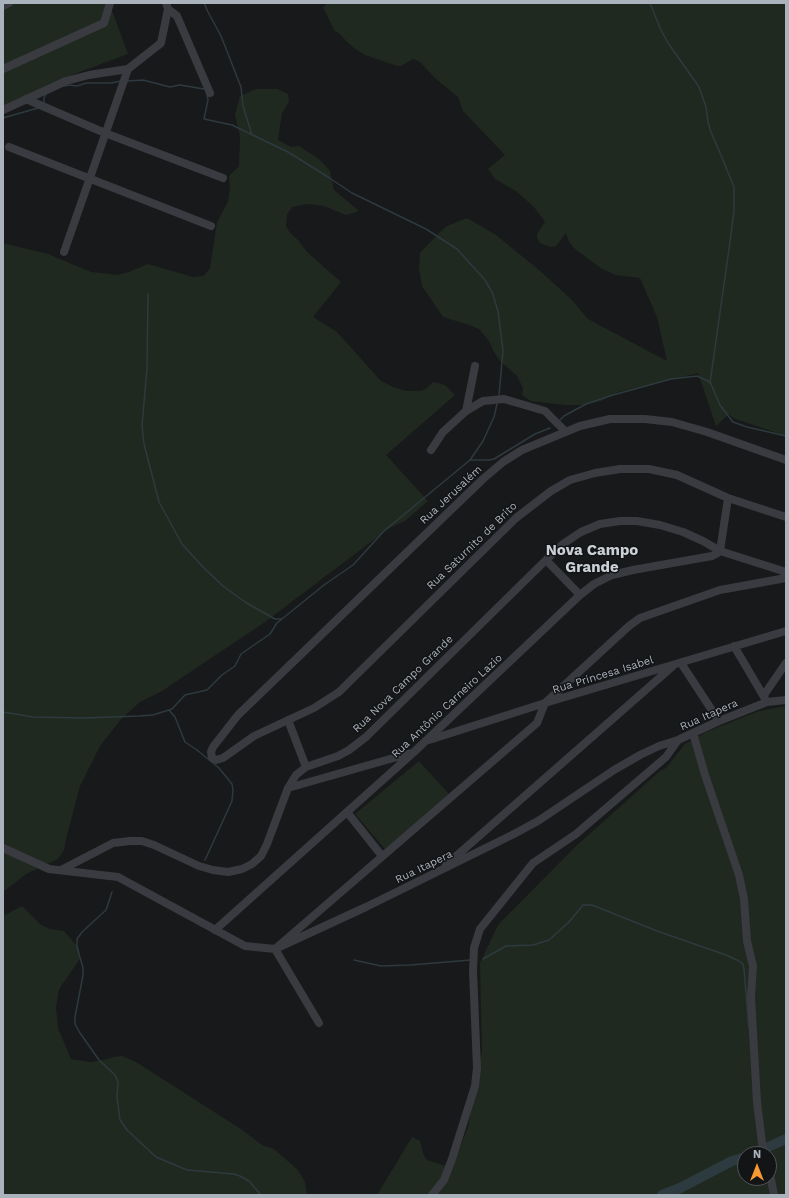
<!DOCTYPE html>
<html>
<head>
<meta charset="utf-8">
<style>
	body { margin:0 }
	#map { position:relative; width:789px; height:1198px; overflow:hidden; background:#18191b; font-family:"Work Sans",sans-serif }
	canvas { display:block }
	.frame { position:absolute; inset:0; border:4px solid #aab2bb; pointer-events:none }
	.north { position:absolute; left:737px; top:1146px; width:40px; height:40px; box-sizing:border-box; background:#131416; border:1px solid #4f5358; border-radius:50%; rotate:0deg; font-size:11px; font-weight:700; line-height:16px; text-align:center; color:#aab2bb }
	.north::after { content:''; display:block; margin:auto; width:14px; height:18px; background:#f89833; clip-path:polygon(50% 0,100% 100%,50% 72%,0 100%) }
</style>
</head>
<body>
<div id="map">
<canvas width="789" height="1198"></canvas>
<div class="frame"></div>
<div class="north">N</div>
</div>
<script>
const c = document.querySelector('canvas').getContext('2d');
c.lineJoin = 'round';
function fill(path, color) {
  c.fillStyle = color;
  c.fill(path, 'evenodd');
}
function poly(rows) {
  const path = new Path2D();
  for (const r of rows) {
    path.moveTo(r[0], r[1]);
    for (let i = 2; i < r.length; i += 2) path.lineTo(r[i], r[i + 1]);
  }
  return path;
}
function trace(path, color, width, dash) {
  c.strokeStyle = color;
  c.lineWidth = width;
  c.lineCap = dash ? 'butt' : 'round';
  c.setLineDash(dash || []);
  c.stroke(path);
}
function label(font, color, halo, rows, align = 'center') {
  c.font = font + ' "Work Sans",sans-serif';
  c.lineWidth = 3;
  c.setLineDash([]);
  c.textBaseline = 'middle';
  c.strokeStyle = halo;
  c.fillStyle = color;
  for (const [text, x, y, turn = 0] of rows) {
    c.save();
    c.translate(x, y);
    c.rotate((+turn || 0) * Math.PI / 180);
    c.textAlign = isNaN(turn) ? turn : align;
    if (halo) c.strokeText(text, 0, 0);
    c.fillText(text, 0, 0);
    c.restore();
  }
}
fill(poly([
	[3,3,108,3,113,13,128,54,77,73,3,106],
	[328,3,786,3,786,436,733,418,729,414,716,426,698,373,618,392,601,401,583,405,565,405,531,401,522,395,523,388,517,376,500,361,494,352,489,341,479,329,469,325,443,317,422,286,419,268,420,253,440,232,447,226,467,218,496,235,539,270,571,299,588,319,667,361,657,317,640,278,616,275,602,269,575,249,569,242,566,233,556,246,551,247,540,243,537,237,537,234,545,222,534,207,516,191,495,179,488,169,505,155,463,111,458,97,436,79,420,62,413,59,401,66,397,66,365,55,354,48,346,41,341,35,334,30,323,7],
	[256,89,277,89,288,94,289,102,282,113,278,140,291,147,299,146,320,160,330,171,334,190,358,210,357,212,346,215,324,206,307,204,292,207,287,215,286,226,290,233,298,240,307,252,341,282,313,317,337,332,381,381,393,387,406,391,420,391,426,389,433,382,445,385,455,395,386,455,428,501,405,521,388,529,265,622,162,691,140,702,122,718,100,746,80,786,66,839,64,850,58,859,26,874,3,892,3,243,48,254,91,272,118,275,129,272,148,264,193,277,204,276,210,268,217,222,228,202,230,188,229,176,239,166,240,136,235,115,240,96],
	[786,706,786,1195,377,1195,412,1137,420,1141,423,1153,427,1160,452,1168,468,1127,482,1051,480,963,498,925,576,846,660,771,666,768,685,744,706,732,759,711],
	[745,1154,769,1154,769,1178,745,1178],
	[419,761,449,794,385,849,355,814],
	[22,906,40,924,50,929,64,931,79,948,80,959,59,989,56,1007,58,1028,71,1059,90,1062,104,1060,113,1057,122,1056,136,1062,241,1129,262,1145,274,1149,298,1170,305,1182,307,1195,3,1195,3,916]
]), '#202920');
trace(poly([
	[204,3,208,12,221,36,241,87,243,106,252,135],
	[650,3,660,28,668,43,699,87,706,107,708,122,711,132,723,160,734,187,734,211,729,249,710,383],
	[127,81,143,80,170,87,180,85,204,89],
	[64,86,70,85,77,86,86,83,111,83,121,81],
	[207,95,208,100,204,119,232,125,288,152,328,177,352,193,426,229,457,249,485,280,492,292,498,311,503,351,499,395],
	[44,104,44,98,46,94],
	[3,118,38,108],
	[148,294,147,368,142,426,144,444,159,502,182,544,202,566,223,586,245,602,275,619,282,619],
	[560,420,564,416,586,404,613,395,671,379,697,376,708,381,711,384,720,405,733,422,747,427,786,436],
	[470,460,489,460,494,459,535,434,550,428],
	[169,710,175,717,185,742,197,750,219,768,232,784,233,790,232,801,205,860],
	[3,712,33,717,84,718,139,716,153,715,172,709,185,695,207,690,222,675,235,666,241,654,270,634,277,623,324,585,353,565,384,531,470,460,483,441,494,417,497,404],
	[112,892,106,910,82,932,77,939,77,947,83,968,83,975,75,1017,75,1024,80,1033,99,1060,115,1075,118,1082,117,1097,120,1120,127,1130,156,1157,187,1170,234,1174,240,1176,249,1181,261,1195],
	[483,959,506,946,533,945,549,940,569,922,583,905,592,905,657,931,726,955,739,961,743,964,744,969,749,1028],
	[354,960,381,966,410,965,471,960],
	[759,1146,760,1151]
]), '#2d3a3f', 1.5);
trace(poly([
	[752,1154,786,1139],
	[662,1195,680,1188,732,1161,745,1157]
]), '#2d3a3f', 10);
trace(poly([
	[3,6,9,3],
	[168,9,177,16,210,93],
	[3,69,104,23,110,3],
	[26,99,105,133,223,178],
	[3,110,66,81,89,75,128,69],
	[9,147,211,226],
	[64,252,128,69,161,43,168,9,166,3],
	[466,411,475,366],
	[431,450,443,432,466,411,483,401,504,399,545,411,566,432],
	[786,460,707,432,672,422,645,419,610,419,580,426,522,450,503,462,483,479,238,715,213,747,211,752,212,758,216,760,223,758,254,736,314,708,339,692,516,518,551,491,570,480,595,473,620,469,649,469,677,475,728,498,786,517],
	[546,560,580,595],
	[734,646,767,702],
	[681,663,719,721],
	[764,695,786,663],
	[288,720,306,767],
	[693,733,705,775,739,875,744,899,747,941,753,966,751,997,757,1102,762,1143,765,1154],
	[429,740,545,703,786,631],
	[288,788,411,753],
	[347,812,382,856],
	[3,848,49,869,118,877,245,946,275,949,366,907,512,835,538,821,614,770,640,755,659,746,678,740,719,721,767,702,786,700],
	[446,865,673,666],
	[61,870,113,843,130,841,142,841,154,845,199,866,213,870,228,872,242,869,252,864,261,856,267,844,288,788,296,775,306,767,338,756,349,750,366,737,549,557,563,544,581,532,600,524,620,521,637,521,660,525,683,532,703,541,720,551,786,572],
	[215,930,414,752,580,595,594,584,612,575,633,570,712,556,716,554,720,551,728,498],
	[319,1023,275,949,537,723,545,703,629,626,640,618,720,590,786,578],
	[769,1169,774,1195],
	[432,1195,444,1180,452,1159,475,1086,477,1068,473,971,474,948,480,929,533,863,576,834,666,757,678,740]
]), '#393b40', 8);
label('11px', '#aab2bb', '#131416', [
	["Rua Jerusalém",451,495,-43],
	["Rua Saturnito de Brito",472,546,-44],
	["Rua Princesa Isabel",603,675,-17],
	["Rua Nova Campo Grande",403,684,-44],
	["Rua Antônio Carneiro Lazio",447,706,-43],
	["Rua Itapera",709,715,-24],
	["Rua Itapera",424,867,-26]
]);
label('bold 15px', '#cbd0d6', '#131416', [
	["Nova Campo",592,551],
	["Grande",592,568]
]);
</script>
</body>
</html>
